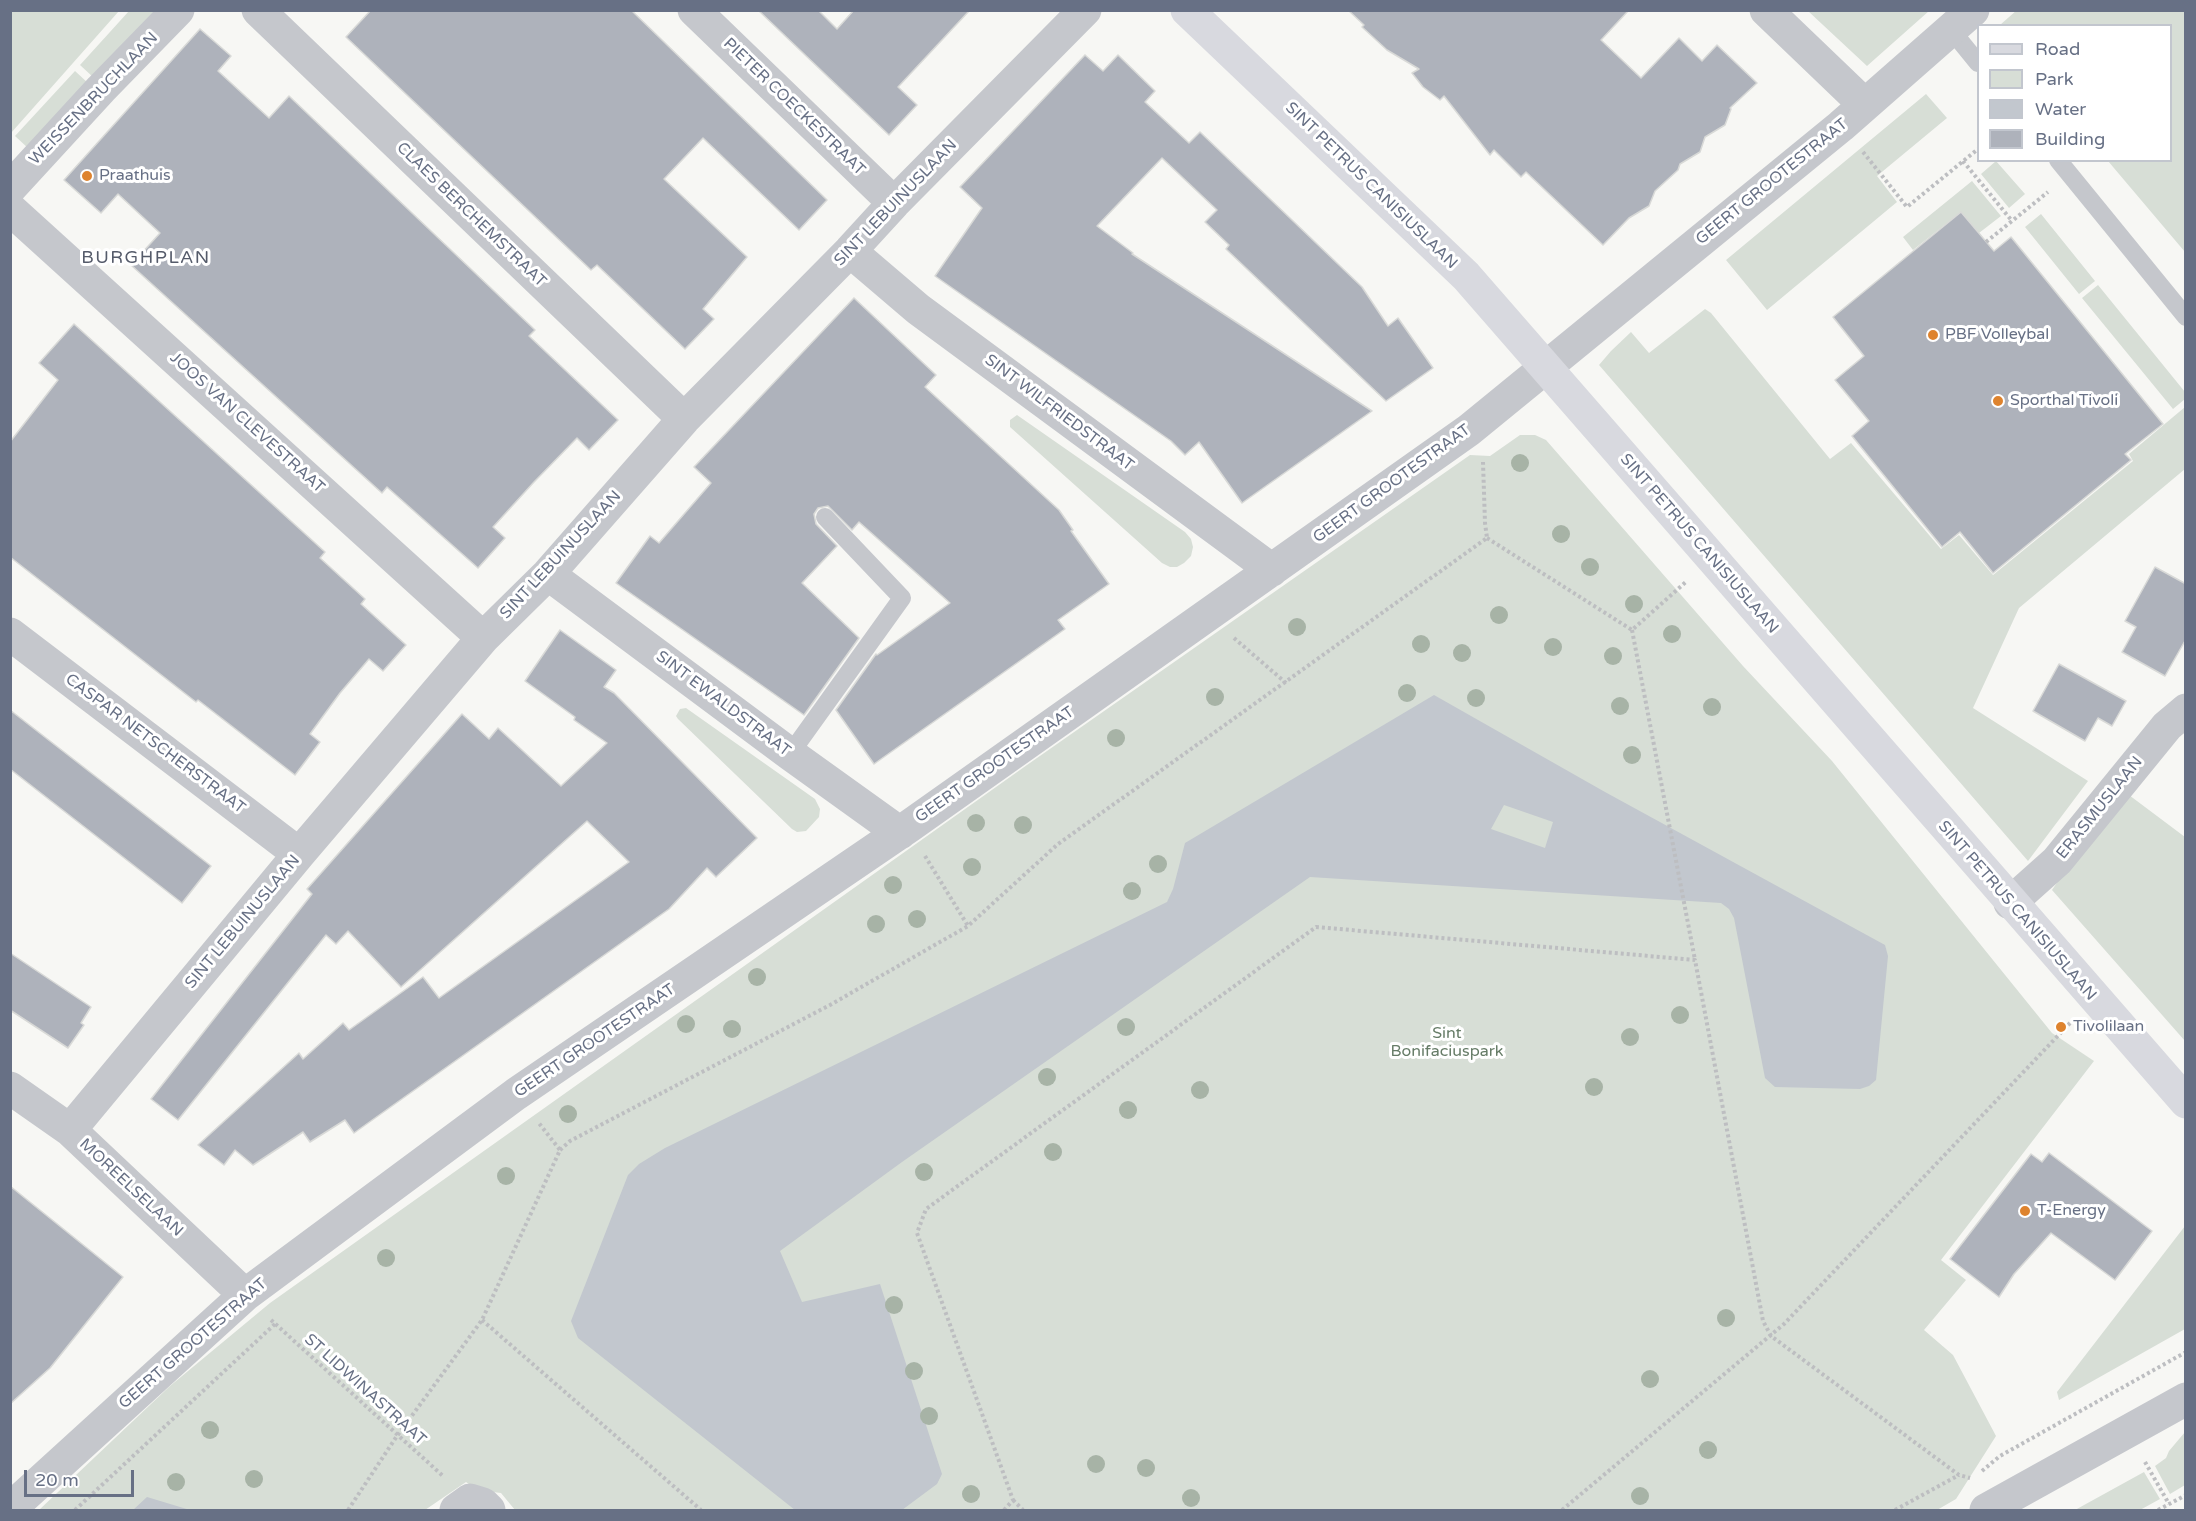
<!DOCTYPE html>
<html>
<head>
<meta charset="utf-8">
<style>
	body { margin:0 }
	#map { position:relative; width:2196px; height:1521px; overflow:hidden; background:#f7f7f4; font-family:"Varela Round",sans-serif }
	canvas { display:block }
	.frame { position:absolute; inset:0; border:12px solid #677085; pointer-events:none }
	.legend { position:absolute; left:1977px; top:24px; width:195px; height:138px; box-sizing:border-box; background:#fff; border:2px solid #c2c6ce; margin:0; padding:8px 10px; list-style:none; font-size:18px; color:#677085 }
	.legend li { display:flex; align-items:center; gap:12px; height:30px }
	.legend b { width:30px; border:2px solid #c2c6ce }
	.scale { position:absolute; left:24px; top:1470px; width:110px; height:27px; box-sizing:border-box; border:3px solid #677085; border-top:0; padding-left:8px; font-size:18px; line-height:21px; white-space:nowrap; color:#677085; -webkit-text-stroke:4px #fff; paint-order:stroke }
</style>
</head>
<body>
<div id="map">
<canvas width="2196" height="1521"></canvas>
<div class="frame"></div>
<ul class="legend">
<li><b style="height:8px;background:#d8d9df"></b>Road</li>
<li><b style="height:16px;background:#d7ded6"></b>Park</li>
<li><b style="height:16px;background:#c2c7ce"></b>Water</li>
<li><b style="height:16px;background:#aeb2bb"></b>Building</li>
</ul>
<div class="scale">20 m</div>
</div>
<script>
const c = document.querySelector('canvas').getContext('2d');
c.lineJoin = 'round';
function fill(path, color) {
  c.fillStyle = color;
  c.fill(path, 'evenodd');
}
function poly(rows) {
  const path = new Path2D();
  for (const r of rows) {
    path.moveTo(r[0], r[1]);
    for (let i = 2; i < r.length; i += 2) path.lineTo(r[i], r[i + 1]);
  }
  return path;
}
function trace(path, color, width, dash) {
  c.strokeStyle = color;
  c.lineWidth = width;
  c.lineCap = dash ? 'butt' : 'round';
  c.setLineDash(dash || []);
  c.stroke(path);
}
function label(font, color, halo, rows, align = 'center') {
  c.font = font + ' "Varela Round",sans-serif';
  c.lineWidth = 6;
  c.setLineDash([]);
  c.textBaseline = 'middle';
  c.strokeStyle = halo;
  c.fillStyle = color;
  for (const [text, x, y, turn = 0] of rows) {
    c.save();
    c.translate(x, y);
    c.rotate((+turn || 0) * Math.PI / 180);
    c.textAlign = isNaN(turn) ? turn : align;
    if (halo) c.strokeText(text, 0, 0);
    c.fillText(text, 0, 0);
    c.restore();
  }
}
fill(poly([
	[11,10,119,11,11,133,10,11],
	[2017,10,2185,11,2185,252,2108,161,2170,160,2170,26,2000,25],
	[129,11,157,11,94,78,80,65],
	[1808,11,1929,11,1867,66],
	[75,71,88,83,29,149,15,136],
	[1926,94,1947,118,1877,176,1897,202,1767,310,1726,260],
	[1996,161,2025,194,2009,208,1981,174],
	[1972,181,2001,216,1979,233,1961,212,1913,250,1903,237],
	[2041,214,2095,281,2079,294,2025,227],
	[2098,285,2185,392,2185,399,2173,409,2082,298],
	[1705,309,1711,313,1830,459,1851,443,1941,549,1959,535,1993,575,2133,461,2129,454,2185,407,2185,469,2019,608,1973,708,2088,781,2028,861,1599,365,1611,351,1631,332,1649,353],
	[1017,415,1185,532,1191,539,1193,547,1191,556,1184,563,1177,567,1170,567,1162,563,1010,427,1010,420],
	[1520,435,1535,435,1546,440,1743,666,1832,761,2052,1033,2094,1061,1941,1260,1966,1280,1924,1330,1953,1355,1996,1436,1956,1499,1937,1510,515,1510,501,1493,477,1490,466,1482,425,1510,39,1510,170,1386,270,1303,1027,765,1470,455,1490,456],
	[686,708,815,799,820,809,819,817,806,831,797,832,792,829,678,719,676,716,680,709],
	[2125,792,2185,837,2185,1041,2052,890,2077,853],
	[2185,1226,2185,1329,2059,1400,2057,1392],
	[2185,1432,2185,1485,2170,1494,2155,1466,2166,1458,2169,1451],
	[2144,1472,2160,1499,2140,1510,2075,1510]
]), '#d7ded6');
fill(poly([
	[1434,695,1605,792,1885,945,1888,956,1876,1080,1869,1086,1860,1089,1775,1087,1765,1078,1734,918,1729,909,1721,903,1310,877,902,1162,780,1251,802,1302,880,1284,942,1474,937,1484,902,1510,795,1510,578,1338,571,1321,628,1175,639,1164,665,1148,1167,902,1173,889,1185,843],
	[1504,805,1553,822,1545,848,1491,829],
	[147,1497,190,1510,133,1510]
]), '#c2c7ce');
const building = poly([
	[371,10,631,10,827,200,799,230,703,138,664,179,747,257,703,309,714,319,685,349,597,265,591,270,346,37,371,10],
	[758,10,818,10,837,29,854,10,970,10,898,87,917,105,889,135,758,10],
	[1348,10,1629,10,1601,40,1641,78,1679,38,1702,61,1717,45,1757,83,1730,108,1731,109,1725,125,1705,137,1700,152,1680,164,1678,170,1655,191,1649,206,1629,218,1603,245,1526,172,1521,177,1494,150,1490,155,1444,96,1440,100,1423,87,1412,73,1419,69,1387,50,1362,27,1364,25,1348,10],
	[200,29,231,56,218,71,269,118,289,96,535,330,529,336,618,420,589,450,577,438,534,482,493,527,505,538,478,568,387,487,382,493,131,265,160,233,118,194,101,213,64,180,200,29],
	[1085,55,1103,71,1118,55,1155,91,1145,102,1189,143,1200,132,1362,287,1388,326,1398,318,1433,368,1386,401,1226,249,1229,245,1205,222,1217,210,1162,158,1097,226,1133,253,1132,254,1372,411,1242,503,1199,442,1185,455,1171,441,935,276,982,208,960,187,1085,55],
	[1961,212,1994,251,2011,237,2163,424,2125,454,2131,460,1993,573,1960,532,1942,547,1852,436,1869,421,1835,380,1864,356,1833,317,1961,212],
	[854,298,936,375,925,387,1059,510,1073,530,1071,531,1109,584,1058,620,1065,629,874,764,836,710,876,654,877,655,950,603,859,522,852,530,828,506,818,508,814,514,816,524,837,546,802,583,859,638,804,715,616,583,650,536,659,543,711,483,694,467,854,298],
	[74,324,325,552,320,558,365,599,361,604,406,645,383,671,369,659,340,693,310,734,320,742,295,775,198,700,196,702,10,557,10,442,58,380,39,363,74,324],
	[2155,567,2186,584,2186,639,2165,676,2122,652,2136,627,2125,621,2155,567],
	[560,630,616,670,604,687,614,693,757,838,716,877,707,868,669,909,354,1133,345,1120,310,1142,303,1132,253,1165,235,1150,224,1165,198,1145,299,1053,303,1059,343,1023,349,1030,423,977,439,998,629,862,587,821,401,987,348,931,336,944,326,935,178,1120,151,1099,312,894,307,889,462,714,489,739,498,728,561,786,607,743,574,720,575,717,525,681,560,630],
	[2059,664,2126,701,2112,726,2098,718,2085,741,2033,711,2059,664],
	[10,710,211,866,182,903,10,769,10,710],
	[10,953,91,1007,81,1023,84,1025,68,1048,10,1010,10,953],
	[2049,1153,2152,1231,2115,1280,2051,1233,2014,1274,1999,1297,1950,1259,2031,1154,2042,1162,2049,1153],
	[10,1186,123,1277,50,1368,10,1404,10,1186]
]);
fill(building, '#aeb2bb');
trace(building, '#d8d9d7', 1.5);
trace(poly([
	[1863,152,1907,207,1978,149],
	[1963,161,2012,221],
	[1986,242,2048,192],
	[1487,538,1632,630,1687,581],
	[1632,630,1695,960],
	[1234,638,1286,683],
	[925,856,968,926],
	[560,1150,570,1141,830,1005,968,926,1058,844,1487,538,1485,523,1483,462],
	[271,1320,443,1476],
	[482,1320,701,1510],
	[2145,1462,2169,1504],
	[1982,1471,2000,1456,2186,1352],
	[1013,1500,1023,1510],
	[75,1510,275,1324],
	[348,1510,397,1436,482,1320,560,1150,538,1122],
	[1004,1510,1013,1500,917,1233,926,1209,1316,927,1695,960,1763,1321,1771,1336,1959,1475,1970,1478],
	[1562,1510,1784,1324,2070,1023],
	[1895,1510,1959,1475],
	[2158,1510,2186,1495]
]), '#bdbec1', 4, [3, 3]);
trace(poly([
	[1952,31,1978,63],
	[2058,160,2186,317],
	[790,754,902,598,825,517]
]), '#c5c7cc', 18);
trace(poly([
	[258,10,684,419],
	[694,10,894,203],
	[1766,10,1865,105],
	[10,188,101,89,178,10],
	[10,209,483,638],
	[850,251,918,309,1272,570],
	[548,574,790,754,900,833],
	[10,634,299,854],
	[2010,903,2057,861,2167,726,2186,710],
	[10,1088,70,1130,245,1295],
	[70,1130,299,854,483,638,548,574,684,419,850,251,894,203,1085,10],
	[10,1509,245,1295,516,1094,908,827,1469,430,1841,126,1973,10],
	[456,1510,470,1500,483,1504,489,1510]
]), '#c5c7cc', 33);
trace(poly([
	[1986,1510,2186,1399]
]), '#c5c7cc', 33);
trace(poly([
	[1187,10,1466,276,2186,1102]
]), '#d8d9df', 33);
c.fillStyle = '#a7b3a6';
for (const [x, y] of [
	[1520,463],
	[1561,534],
	[1590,567],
	[1634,604],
	[1499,615],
	[1297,627],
	[1672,634],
	[1421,644],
	[1553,647],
	[1462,653],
	[1613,656],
	[1407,693],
	[1215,697],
	[1476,698],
	[1620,706],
	[1712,707],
	[1116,738],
	[1632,755],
	[976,823],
	[1023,825],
	[1158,864],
	[972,867],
	[893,885],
	[1132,891],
	[917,919],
	[876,924],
	[757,977],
	[1680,1015],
	[686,1024],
	[1126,1027],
	[732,1029],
	[1630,1037],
	[1047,1077],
	[1594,1087],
	[1200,1090],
	[1128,1110],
	[568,1114],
	[1053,1152],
	[924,1172],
	[506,1176],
	[386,1258],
	[894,1305],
	[1726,1318],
	[914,1371],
	[1650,1379],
	[929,1416],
	[210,1430],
	[1708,1450],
	[1096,1464],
	[1146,1468],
	[254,1479],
	[176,1482],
	[971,1494],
	[1640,1496],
	[1191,1498]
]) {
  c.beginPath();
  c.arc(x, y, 9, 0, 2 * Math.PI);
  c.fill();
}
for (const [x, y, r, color] of [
	[87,176,6,"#de832e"],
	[1933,335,6,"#de832e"],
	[1998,401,6,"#de832e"],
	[2061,1027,6,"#de832e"],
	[2025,1211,6,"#de832e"]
]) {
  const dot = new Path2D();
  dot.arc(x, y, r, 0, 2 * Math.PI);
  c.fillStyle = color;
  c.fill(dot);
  trace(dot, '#fff', 2);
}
label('16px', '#677085', '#fff', [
	["WEISSENBRUCHLAAN",94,99,-46],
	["PIETER COECKESTRAAT",794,107,44],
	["GEERT GROOTESTRAAT",1772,182,-39],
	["SINT PETRUS CANISIUSLAAN",1371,186,44],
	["SINT LEBUINUSLAAN",896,203,-46],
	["CLAES BERCHEMSTRAAT",471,215,44],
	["SINT WILFRIEDSTRAAT",1059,413,37],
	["JOOS VAN CLEVESTRAAT",247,423,42],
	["GEERT GROOTESTRAAT",1392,484,-36],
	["SINT PETRUS CANISIUSLAAN",1699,544,49],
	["SINT LEBUINUSLAAN",561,555,-47],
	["SINT EWALDSTRAAT",723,704,37],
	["CASPAR NETSCHERSTRAAT",155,744,37],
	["GEERT GROOTESTRAAT",995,765,-35],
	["ERASMUSLAAN",2100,808,-51],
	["SINT PETRUS CANISIUSLAAN",2017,911,49],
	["SINT LEBUINUSLAAN",243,922,-50],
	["GEERT GROOTESTRAAT",595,1041,-34],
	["MOREELSELAAN",131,1188,43],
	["GEERT GROOTESTRAAT",193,1344,-41],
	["ST LIDWINASTRAAT",365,1390,42]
]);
label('16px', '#677085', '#fff', [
	["Praathuis",99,176],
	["PBF Volleybal",1945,335],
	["Sporthal Tivoli",2010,401],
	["Tivolilaan",2073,1027],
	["T-Energy",2037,1211]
], 'left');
label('16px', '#667c67', '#fff', [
	["Sint",1447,1034],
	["Bonifaciuspark",1447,1052]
]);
c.letterSpacing = '1.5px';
label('18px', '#555b6a', '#fff', [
	["BURGHPLAN",146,258]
]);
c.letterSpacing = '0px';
</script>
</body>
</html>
